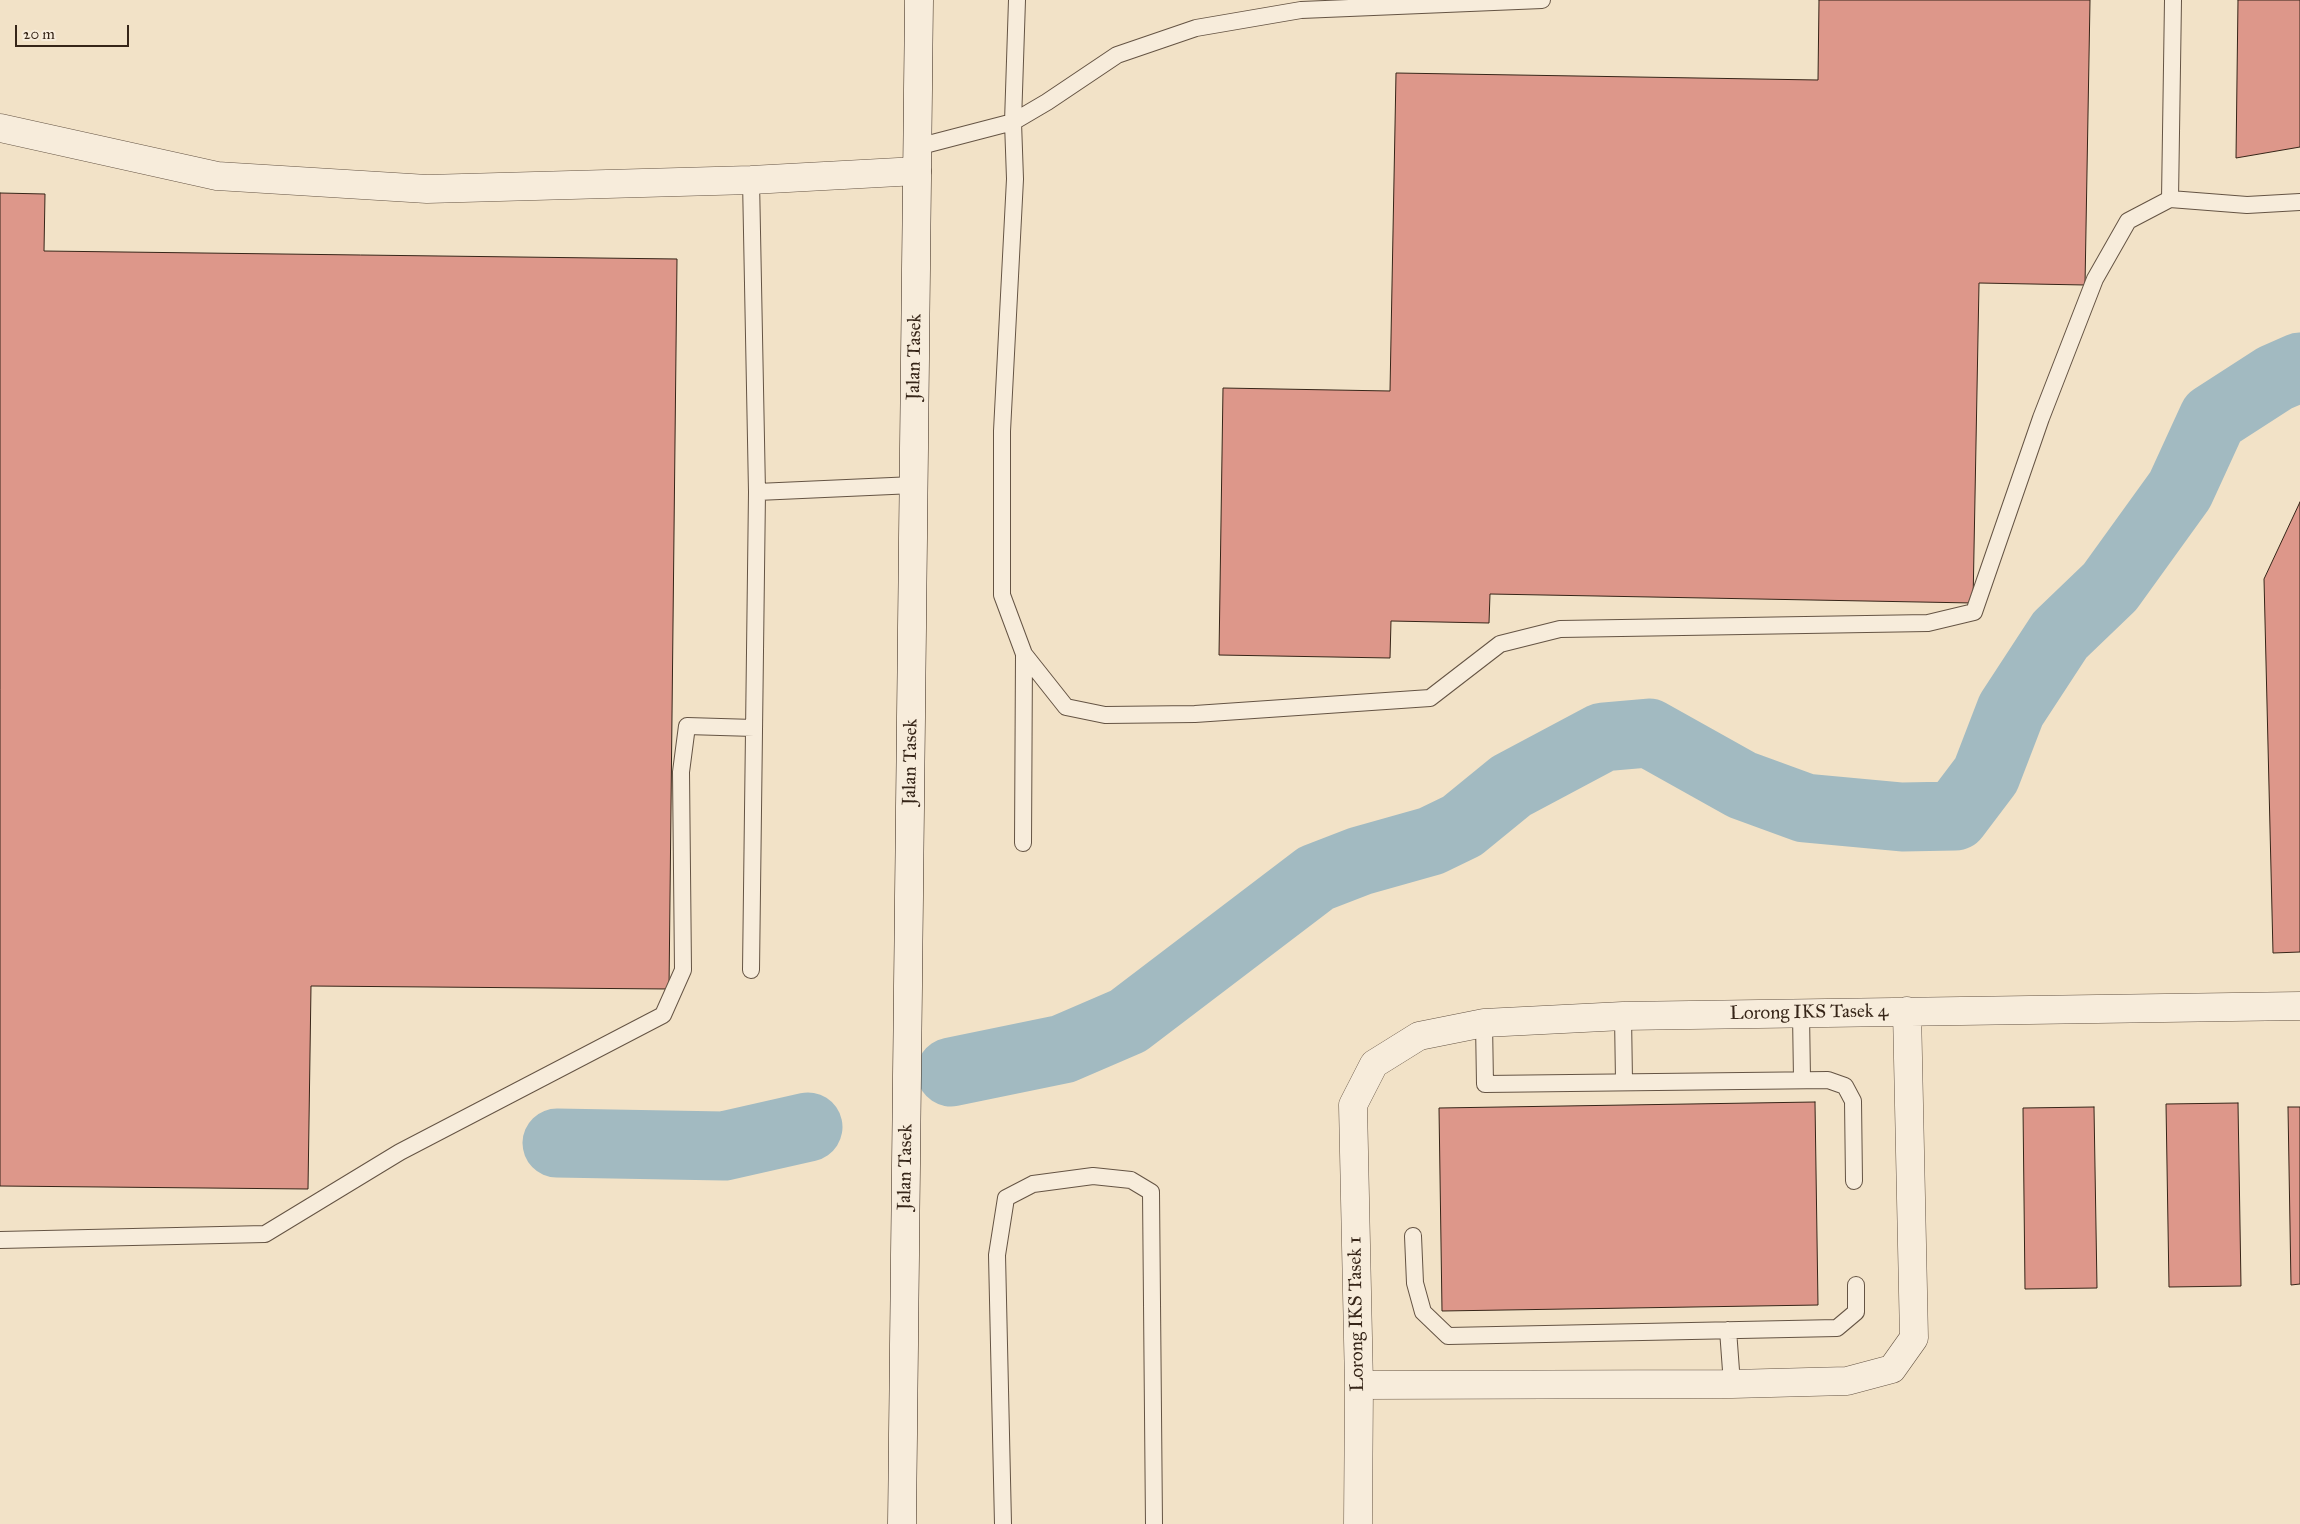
<!DOCTYPE html>
<html>
<head>
<meta charset="utf-8">
<style>
	body { margin:0 }
	#map { position:relative; width:2300px; height:1524px; overflow:hidden; background:#f2e2c7; font-family:"IM FELL Great Primer",serif }
	canvas { display:block }
	.scale { position:absolute; left:15px; top:25px; width:114px; height:22px; box-sizing:border-box; border:2px solid #362518; border-top:0; padding-left:6px; font-size:15px; line-height:18px; white-space:nowrap; color:#362518; -webkit-text-stroke:4px #f7ecdb; paint-order:stroke }
</style>
</head>
<body>
<div id="map">
<canvas width="2300" height="1524"></canvas>
<div class="scale">20 m</div>
</div>
<script>
const c = document.querySelector('canvas').getContext('2d');
c.lineJoin = 'round';
function poly(rows) {
  const path = new Path2D();
  for (const r of rows) {
    path.moveTo(r[0], r[1]);
    for (let i = 2; i < r.length; i += 2) path.lineTo(r[i], r[i + 1]);
  }
  return path;
}
function trace(path, color, width, dash) {
  c.strokeStyle = color;
  c.lineWidth = width;
  c.lineCap = dash ? 'butt' : 'round';
  c.setLineDash(dash || []);
  c.stroke(path);
}
function fill(path, color) {
  c.fillStyle = color;
  c.fill(path, 'evenodd');
}
function label(font, color, halo, rows, align = 'center') {
  c.font = font + ' "IM FELL Great Primer",serif';
  c.lineWidth = 4;
  c.setLineDash([]);
  c.textBaseline = 'middle';
  c.strokeStyle = halo;
  c.fillStyle = color;
  for (const [text, x, y, turn = 0] of rows) {
    c.save();
    c.translate(x, y);
    c.rotate((+turn || 0) * Math.PI / 180);
    c.textAlign = isNaN(turn) ? turn : align;
    if (halo) c.strokeText(text, 0, 0);
    c.fillText(text, 0, 0);
    c.restore();
  }
}
trace(poly([
	[951,1072,1063,1049,1128,1021,1316,878,1360,861,1431,841,1462,826,1511,786,1603,737,1649,733,1742,785,1805,808,1902,817,1955,816,1986,775,2011,710,2060,635,2110,587,2180,490,2213,418,2275,378,2300,367],
	[557,1143,724,1146,808,1127]
]), '#a2bac1', 69);
const building = poly([
	[1819,0,2090,0,2085,285,1979,283,1973,603,1490,594,1489,623,1391,621,1390,658,1219,655,1223,388,1390,391,1396,73,1818,80,1819,0],
	[2238,0,2300,0,2300,147,2236,158,2238,0],
	[0,193,45,194,44,251,677,259,669,989,311,986,308,1189,0,1186,0,193],
	[2300,502,2300,952,2273,953,2264,579,2300,502],
	[1815,1102,1818,1305,1442,1311,1439,1108,1815,1102],
	[2238,1103,2241,1286,2169,1287,2166,1104,2238,1103],
	[2094,1107,2097,1288,2025,1289,2023,1108,2094,1107],
	[2288,1107,2300,1107,2300,1284,2291,1285,2288,1107]
]);
fill(building, '#dd978a');
trace(building, '#362518', 1);
const lane = poly([
	[1017,0,1013,122,1015,179,1002,431,1002,595,1024,654,1023,843],
	[917,147,1013,122,1047,102,1117,55,1196,28,1301,10,1542,0],
	[2170,199,2247,205,2300,202],
	[757,492,914,485],
	[1024,654,1066,707,1105,715,1195,714,1430,698,1500,644,1560,629,1928,623,1974,612,2041,418,2095,279,2128,221,2170,199,2173,0],
	[751,970,757,492,751,180],
	[1801,1014,1802,1079],
	[1623,1016,1624,1081],
	[1484,1023,1485,1084,1828,1080,1845,1086,1853,1101,1854,1181],
	[1413,1236,1415,1283,1423,1312,1448,1336,1837,1328,1856,1312,1856,1285],
	[0,1240,265,1234,400,1152,663,1015,683,970,681,772,687,726,754,728],
	[1728,1330,1732,1384],
	[1003,1524,997,1255,1006,1198,1033,1184,1093,1176,1131,1180,1151,1192,1154,1524]
]);
const street = poly([
	[0,128,217,176,427,189,751,180,917,171],
	[1359,1385,1732,1384,1847,1381,1892,1369,1914,1338,1907,1011],
	[1358,1524,1359,1385,1353,1105,1374,1064,1419,1036,1484,1023,1623,1016,2300,1006]
]);
const secondary = poly([
	[902,1524,919,0]
]);
trace(lane, '#655444', 18);
trace(street, '#655444', 29);
trace(secondary, '#362518', 29);
trace(lane, '#f7ecdb', 16);
trace(street, '#f7ecdb', 28);
trace(secondary, '#f7ecdb', 28);
label('19px', '#362518', '#f7ecdb', [
	["Jalan Tasek",915,357,-89],
	["Jalan Tasek",911,762,-89],
	["Lorong IKS Tasek 4",1809,1013,-1],
	["Jalan Tasek",906,1167,-89],
	["Lorong IKS Tasek 1",1357,1314,-91]
]);
</script>
</body>
</html>
